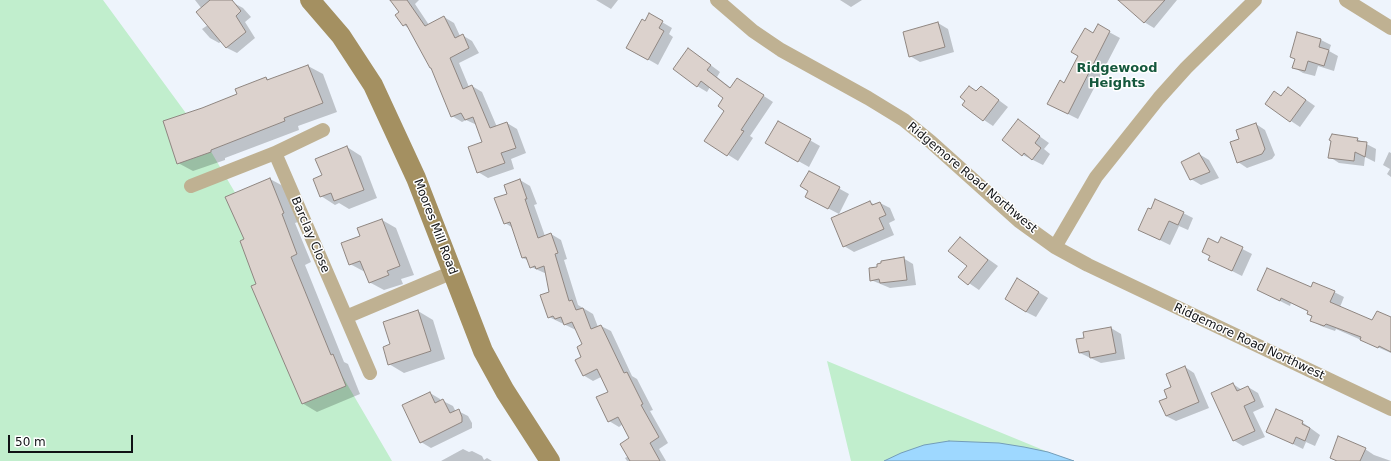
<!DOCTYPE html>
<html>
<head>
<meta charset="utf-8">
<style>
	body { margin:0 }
	#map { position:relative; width:1391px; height:461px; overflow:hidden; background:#eef4fc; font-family:"DejaVu Sans",sans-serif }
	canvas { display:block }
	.scale { position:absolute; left:8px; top:435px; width:125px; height:18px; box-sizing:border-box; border:2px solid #101215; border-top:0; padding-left:5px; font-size:12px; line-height:14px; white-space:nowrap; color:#101215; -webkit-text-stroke:3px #fff; paint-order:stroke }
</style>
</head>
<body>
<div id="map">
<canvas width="1391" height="461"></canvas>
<div class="scale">50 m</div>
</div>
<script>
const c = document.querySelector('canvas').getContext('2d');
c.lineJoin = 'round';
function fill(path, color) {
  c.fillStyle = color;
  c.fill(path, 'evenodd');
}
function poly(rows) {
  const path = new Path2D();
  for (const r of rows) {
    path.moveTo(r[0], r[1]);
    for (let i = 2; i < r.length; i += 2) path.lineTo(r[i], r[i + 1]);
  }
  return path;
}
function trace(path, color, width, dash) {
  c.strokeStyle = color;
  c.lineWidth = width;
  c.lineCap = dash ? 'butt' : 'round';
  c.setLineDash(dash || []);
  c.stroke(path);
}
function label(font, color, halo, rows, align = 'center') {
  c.font = font + ' "DejaVu Sans",sans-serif';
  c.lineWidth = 3;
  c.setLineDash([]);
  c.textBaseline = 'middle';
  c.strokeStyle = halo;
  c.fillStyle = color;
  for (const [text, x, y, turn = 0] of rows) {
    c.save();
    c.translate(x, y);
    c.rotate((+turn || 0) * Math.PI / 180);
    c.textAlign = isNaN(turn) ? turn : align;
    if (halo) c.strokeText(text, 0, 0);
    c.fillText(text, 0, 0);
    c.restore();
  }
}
fill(poly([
	[0,0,103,0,199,131,392,461,0,461],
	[827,361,941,408,1070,461,851,461]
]), '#c1eecd');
const water = poly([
	[949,441,999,443,1024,447,1048,452,1074,461,884,461,901,453,924,445,949,441]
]);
fill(water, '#9ed8ff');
trace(water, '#739db9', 1);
fill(poly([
	[195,0,228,0,243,8,251,17,245,22,255,38,237,53,227,48,222,41,219,43,210,38,202,29,208,25,202,9],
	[391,0,419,0,415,4,429,25,444,17,454,23,460,36,462,35,472,41,479,53,459,63,469,87,472,86,482,92,497,127,507,123,517,129,526,153,511,159,514,169,488,178,478,172,483,142,477,125,466,120,462,122,452,116,433,69,410,29,404,25,400,13],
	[596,0,618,0,611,9],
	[840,0,862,0,851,7],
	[1121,0,1177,0,1154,28,1144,22],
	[650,15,672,28,669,34,673,37,658,65,637,53,645,22],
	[938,23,948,29,954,52,920,62,910,56],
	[1098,26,1120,38,1078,119,1058,109,1065,84],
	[1298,33,1321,40,1331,45,1329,51,1338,56,1334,71,1318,66,1315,76,1303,73,1293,67,1295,59,1291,57],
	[689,49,720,72,717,77,731,88,747,85,773,102,750,136,753,138,738,161,706,141,726,110,725,98,710,87,707,92,697,86],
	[308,66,323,74,337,112,298,126,299,130,225,158,225,160,193,171,178,163,202,109,238,94,266,78,270,80],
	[969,87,978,92,981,87,1008,107,993,126,984,120,967,101],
	[1289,88,1315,106,1300,127,1291,121,1282,97],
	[1018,121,1049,143,1044,149,1050,154,1043,165,1023,155],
	[778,122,820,146,809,167,766,143],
	[1256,124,1265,130,1275,155,1272,159,1247,168,1238,162,1240,139],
	[1357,139,1376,149,1375,162,1365,157,1364,166,1339,163,1330,157],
	[347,147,361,156,377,198,349,209,339,203,335,205,321,196,323,176],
	[1389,152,1391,153,1391,177,1387,174,1390,169,1383,165],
	[1199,154,1209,160,1219,178,1201,185,1191,179],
	[809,172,849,194,839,214,816,202,809,191],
	[270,179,285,187,298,222,295,223,311,262,305,265,344,362,348,364,360,394,317,412,302,403,258,284],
	[520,180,530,186,537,204,534,205,545,236,551,234,561,240,567,259,564,260,578,305,593,314,598,327,601,326,611,331,632,376,637,379,653,410,650,411,668,443,659,449,666,461,627,461,625,458,629,456,631,439,623,424,619,427,609,421,609,392,601,377,593,381,583,375,583,344,576,330,549,317,551,292,547,274,531,267,529,261,523,258,513,228,505,223,508,194],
	[870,202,875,205,880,203,890,208,895,220,889,223,894,235,854,252,844,246],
	[1183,213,1193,218,1188,230,1179,226,1170,245,1139,230],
	[382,220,396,228,414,275,401,279,403,284,384,290,369,282,365,272,350,264],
	[1221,238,1252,254,1242,276,1210,260],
	[960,239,998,266,979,290,960,277,968,266],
	[903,258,913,264,916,285,890,288,871,280,878,268],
	[1027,285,1048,298,1036,317,1026,312],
	[1311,289,1334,292,1344,297,1340,307,1373,321,1391,319,1391,353,1336,329,1335,331,1321,326,1312,321,1313,317,1308,314,1309,312,1291,303,1290,306,1268,295],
	[418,311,433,320,445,359,404,373,389,364,392,345],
	[1111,328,1121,334,1125,359,1101,363,1080,353,1085,339],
	[1185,367,1194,373,1209,408,1176,421,1166,416,1168,399],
	[1233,384,1242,390,1248,387,1258,393,1264,407,1253,412,1265,437,1243,446,1233,440],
	[430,393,440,399,441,402,443,401,453,406,456,412,458,411,468,416,472,423,472,428,431,448,421,442],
	[1302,422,1320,435,1315,446,1306,442,1303,449,1268,432],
	[463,449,469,452,472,451,482,456,484,460,487,458,492,461,441,461],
	[1365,449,1374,455,1391,461,1337,461]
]), '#0003');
const building = poly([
	[210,0,232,0,241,11,236,16,246,32,226,48,196,12,210,0],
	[390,0,407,0,425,26,444,16,455,38,463,34,469,48,450,58,463,89,472,85,490,128,507,122,516,148,501,153,505,163,477,173,468,147,482,142,473,117,465,120,461,113,451,117,431,68,430,68,406,24,403,26,395,15,399,12,390,0],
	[1118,0,1165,0,1144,23,1118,0],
	[649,13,663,21,659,28,664,31,648,60,626,48,642,19,645,21,649,13],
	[938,22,945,47,909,57,903,32,938,22],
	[1098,24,1110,31,1068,114,1047,104,1060,80,1064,83,1078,56,1071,52,1085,28,1093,33,1098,24],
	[1297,32,1321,39,1319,47,1329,50,1324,66,1308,61,1305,71,1292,68,1295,59,1290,57,1297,32],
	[688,48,711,65,707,70,730,88,737,78,764,95,741,130,744,131,727,156,704,141,724,111,718,106,723,98,701,81,697,87,673,69,688,48],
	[308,65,323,103,284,118,285,121,211,150,211,152,177,164,163,121,202,108,237,94,235,89,266,77,267,80,308,65],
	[969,86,976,91,981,86,999,100,983,121,962,105,965,101,960,97,969,86],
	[1288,87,1306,100,1290,122,1265,104,1274,91,1281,96,1288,87],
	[1018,119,1040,136,1035,143,1041,148,1032,160,1024,153,1022,156,1002,140,1018,119],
	[778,121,811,139,798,162,765,143,778,121],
	[1256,123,1265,149,1262,154,1237,163,1230,142,1239,139,1236,130,1256,123],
	[1332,134,1358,138,1357,141,1367,142,1365,157,1355,152,1354,161,1328,158,1331,141,1329,140,1332,134],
	[347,146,364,190,334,201,331,193,320,197,313,179,322,175,315,159,347,146],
	[1199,153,1210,172,1190,180,1181,162,1199,153],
	[809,171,840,187,828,209,805,197,808,191,800,186,809,171],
	[270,178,284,213,282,214,297,254,291,257,331,355,333,354,346,386,302,404,251,286,256,284,240,241,244,239,225,197,270,178],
	[520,179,527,199,525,199,538,238,551,233,558,253,555,254,569,301,572,300,576,310,583,308,591,329,601,325,624,373,627,372,643,404,641,405,659,437,650,443,660,461,630,461,620,444,629,438,618,417,608,422,596,397,608,392,597,369,583,376,575,360,581,357,577,347,582,344,572,322,564,325,561,317,555,319,553,316,548,318,540,295,549,292,544,266,536,269,535,266,530,268,526,257,522,258,510,222,504,224,494,198,507,194,504,185,520,179],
	[1155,199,1184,212,1178,225,1169,221,1160,240,1138,230,1148,208,1151,209,1155,199],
	[870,201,872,205,880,202,886,215,879,218,884,229,843,247,831,218,870,201],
	[382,219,400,266,387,271,389,275,369,283,360,261,349,265,341,243,360,236,357,228,382,219],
	[960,237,988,260,968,285,958,277,967,266,948,251,960,237],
	[1221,237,1243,247,1232,271,1208,260,1210,256,1202,252,1208,238,1218,243,1221,237],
	[904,257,907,280,880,283,879,279,870,281,869,268,877,267,877,264,881,263,881,261,904,257],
	[1267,268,1311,287,1313,282,1335,291,1330,302,1372,320,1377,311,1391,317,1391,352,1379,346,1378,348,1360,340,1361,337,1326,324,1324,326,1310,321,1312,316,1307,314,1308,311,1281,298,1280,301,1257,290,1267,268],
	[1017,278,1039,292,1026,312,1005,299,1017,278],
	[418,310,431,351,388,365,383,347,390,344,383,322,418,310],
	[1111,327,1116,353,1090,358,1089,351,1079,353,1076,339,1084,338,1083,332,1111,327],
	[1185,366,1199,402,1166,416,1159,401,1167,398,1164,390,1171,387,1166,374,1185,366],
	[1233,383,1237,391,1248,386,1255,401,1244,406,1255,431,1233,441,1211,393,1233,383],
	[430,392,435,403,443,399,450,413,459,409,462,417,462,422,420,443,402,405,430,392],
	[1276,409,1303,421,1302,424,1310,428,1305,441,1296,437,1293,444,1266,432,1276,409],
	[1338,436,1366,448,1360,461,1337,461,1330,458,1338,436]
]);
fill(building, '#dcd2cd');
trace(building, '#8f8681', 1);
trace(poly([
	[717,0,753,31,781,50,868,98,904,120,931,142,1019,221,1055,247,1088,265,1391,409],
	[1346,0,1391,28],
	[275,153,346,317,453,272],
	[191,186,275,153,323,130],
	[1055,247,1096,177,1159,98,1186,68,1255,0],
	[346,317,370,373]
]), '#bfb192', 14);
trace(poly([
	[310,0,341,36,373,85,416,178,483,351,505,391,550,461]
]), '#a49061', 20);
label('12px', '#101215', '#fff', [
	["Ridgemore Road Northwest",972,178,40],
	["Moores Mill Road",435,227,69],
	["Barclay Close",310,235,67],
	["Ridgemore Road Northwest",1249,342,25]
]);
label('bold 13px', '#15583d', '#fff', [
	["Ridgewood",1117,69],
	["Heights",1117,84]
]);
</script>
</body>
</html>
